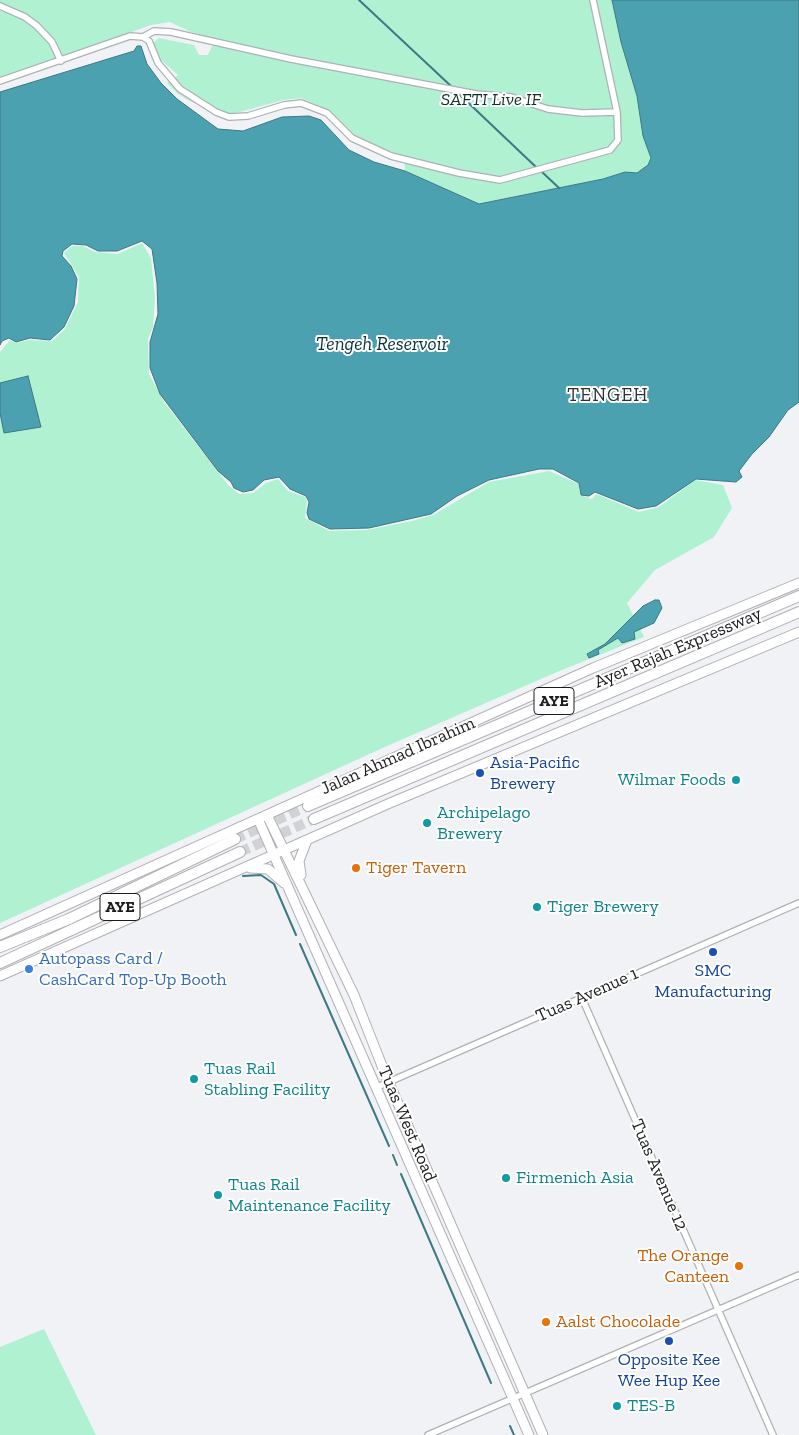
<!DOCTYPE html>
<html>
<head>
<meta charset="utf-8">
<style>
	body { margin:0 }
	canvas { display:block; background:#f0f2f6 }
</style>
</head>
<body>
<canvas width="799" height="1435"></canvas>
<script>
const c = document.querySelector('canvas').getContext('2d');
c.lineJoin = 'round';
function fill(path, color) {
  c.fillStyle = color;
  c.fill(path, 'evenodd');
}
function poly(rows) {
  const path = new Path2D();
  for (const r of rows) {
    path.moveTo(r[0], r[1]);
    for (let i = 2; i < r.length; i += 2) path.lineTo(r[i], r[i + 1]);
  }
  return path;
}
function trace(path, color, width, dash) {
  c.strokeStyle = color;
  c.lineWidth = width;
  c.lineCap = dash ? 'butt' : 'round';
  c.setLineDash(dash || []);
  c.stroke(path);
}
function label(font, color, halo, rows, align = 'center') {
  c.font = font + ' "Zilla Slab",serif';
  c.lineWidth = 4;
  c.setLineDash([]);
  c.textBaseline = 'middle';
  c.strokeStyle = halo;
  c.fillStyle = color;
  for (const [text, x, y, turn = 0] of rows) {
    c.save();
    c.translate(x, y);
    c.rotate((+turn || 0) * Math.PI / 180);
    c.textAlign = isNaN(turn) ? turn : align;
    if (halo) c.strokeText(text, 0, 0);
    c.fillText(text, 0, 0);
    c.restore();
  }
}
fill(poly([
	[0,0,612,0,621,42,637,96,643,136,651,158,648,165,637,173,625,172,603,179,478,204,405,171,404,157,354,136,328,110,301,98,283,100,229,115,192,102,178,94,167,83,178,75,160,59,153,43,159,38,194,45,199,55,208,55,212,46,225,47,226,42,191,32,170,22,151,25,0,79],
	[142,243,151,258,155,298,153,327,148,339,149,374,164,402,228,485,239,494,253,493,266,483,278,479,288,491,305,497,307,501,305,518,329,531,367,530,412,521,433,515,489,482,549,471,579,484,580,495,592,499,596,494,639,512,659,507,695,480,723,485,732,508,714,537,655,570,627,603,644,637,557,672,387,746,0,923,0,352,10,340,16,343,29,340,52,341,65,329,78,302,79,277,64,253,72,246,83,246,95,252,118,254],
	[44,1329,96,1435,0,1435,0,1347]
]), '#b0f1d1');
const water = poly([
	[612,0,799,0,799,402,788,410,769,437,752,454,739,471,742,477,736,482,696,479,656,506,638,509,595,492,589,496,581,495,579,483,553,469,539,469,489,480,457,496,431,514,369,528,330,529,309,519,307,513,309,502,306,496,290,489,279,477,264,480,253,490,243,492,234,488,231,482,218,471,160,394,150,368,150,342,158,314,157,283,152,249,142,241,117,251,98,251,86,245,72,244,63,251,62,256,71,266,77,279,74,306,64,327,50,340,30,338,16,342,9,338,2,341,0,345,0,92,134,51,137,46,141,46,147,64,161,83,177,99,218,129,243,131,282,117,309,116,321,120,349,150,374,162,405,171,479,204,603,179,625,172,637,173,648,165,651,158,643,136,637,96,621,42,612,0],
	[28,376,41,427,4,433,0,413,0,383,28,376],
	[655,600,659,600,662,608,654,623,634,632,635,639,622,643,618,638,598,650,599,654,589,658,587,654,605,644,643,606,655,600]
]);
fill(water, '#4ba1b0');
trace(water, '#3d7984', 1);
trace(poly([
	[359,0,452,87],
	[457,92,537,168],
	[541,171,559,188],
	[243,876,261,875,274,884,296,935],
	[300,944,389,1146],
	[393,1155,397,1165],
	[401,1174,491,1383],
	[510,1426,514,1435]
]), '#3d7984', 2);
trace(poly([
	[235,839,308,806],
	[240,852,314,819]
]), '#d0d2d5', 10, [10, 5]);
const minor = poly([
	[0,6,25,17,37,26,52,42,61,61],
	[143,37,149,41,158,63,180,89,216,112,229,117,248,116,284,105,301,103,327,113,352,138,391,156,459,173,500,180,610,150,618,140,617,112,593,0],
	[0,81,130,36,143,37,154,31,171,32,291,59,476,94,511,97,548,109,582,113,617,112],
	[582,998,773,1435],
	[375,1088,799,903],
	[428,1435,799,1275]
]);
const primary = poly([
	[267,815,354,995,386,1076,543,1435],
	[258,819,529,1435],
	[250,868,268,869,284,883],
	[301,875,299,861,307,840],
	[0,935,593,668,799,583],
	[0,976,390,803,799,632]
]);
const motorway = poly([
	[308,806,799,596],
	[314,819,799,612],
	[0,947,69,919,235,839],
	[0,963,240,852]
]);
trace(minor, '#afb1b5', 8);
trace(primary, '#afb1b5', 11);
trace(motorway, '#afb1b5', 12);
trace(minor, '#fff', 5.5);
trace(primary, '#fff', 9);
trace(motorway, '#fff', 10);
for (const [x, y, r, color] of [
	[480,773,5,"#1a4fb4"],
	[736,780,5,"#0f9aa8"],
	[427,823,5,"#0f9aa8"],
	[356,868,5,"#e8710a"],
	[537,907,5,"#0f9aa8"],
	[713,952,5,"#1a4fb4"],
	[29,969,5,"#3f7fe0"],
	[194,1079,5,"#0f9aa8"],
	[506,1178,5,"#0f9aa8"],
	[218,1195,5,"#0f9aa8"],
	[739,1266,5,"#e8710a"],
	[546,1322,5,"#e8710a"],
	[669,1341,5,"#1a4fb4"],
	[617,1406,5,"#0f9aa8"]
]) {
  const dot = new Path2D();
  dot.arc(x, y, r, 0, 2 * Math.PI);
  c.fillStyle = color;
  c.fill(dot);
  trace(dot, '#fff', 2);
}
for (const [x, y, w] of [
	[554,701,40],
	[120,907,40]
]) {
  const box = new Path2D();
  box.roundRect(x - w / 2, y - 13.5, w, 27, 4);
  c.fillStyle = '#fff';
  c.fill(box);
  trace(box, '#1b1c1d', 1);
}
label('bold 16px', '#1b1c1d', null, [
	["AYE",554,701],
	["AYE",120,907]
]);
label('italic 18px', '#113123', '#fff', [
	["SAFTI Live IF",491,100]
]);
label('18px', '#1b1c1d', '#fff', [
	["Ayer Rajah Expressway",678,648,-23],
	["Jalan Ahmad Ibrahim",398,756,-24],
	["Tuas Avenue 1",587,995,-24],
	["Tuas West Road",407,1124,67],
	["Tuas Avenue 12",659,1175,67]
]);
label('18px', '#164399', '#fff', [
	["Asia-Pacific",490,763,"left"],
	["Brewery",490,784,"left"],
	["SMC",713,971],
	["Manufacturing",713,992],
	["Opposite Kee",669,1360],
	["Wee Hup Kee",669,1381]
]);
label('18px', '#0d838f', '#fff', [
	["Wilmar Foods",726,780,"right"],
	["Archipelago",437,813],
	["Brewery",437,834],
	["Tiger Brewery",547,907],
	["Tuas Rail",204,1069],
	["Stabling Facility",204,1090],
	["Firmenich Asia",516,1178],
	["Tuas Rail",228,1185],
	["Maintenance Facility",228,1206],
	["TES-B",627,1406]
], 'left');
label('18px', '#c56008', '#fff', [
	["Tiger Tavern",366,868],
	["The Orange",729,1256,"right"],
	["Canteen",729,1277,"right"],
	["Aalst Chocolade",556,1322]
], 'left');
label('18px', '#366cbe', '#fff', [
	["Autopass Card /",39,959],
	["CashCard Top-Up Booth",39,980]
], 'left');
label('italic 19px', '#053037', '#fff', [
	["Tengeh Reservoir",382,345]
]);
c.letterSpacing = '1px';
label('19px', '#2e2f32', '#fff', [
	["TENGEH",608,396]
]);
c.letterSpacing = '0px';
</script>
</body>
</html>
